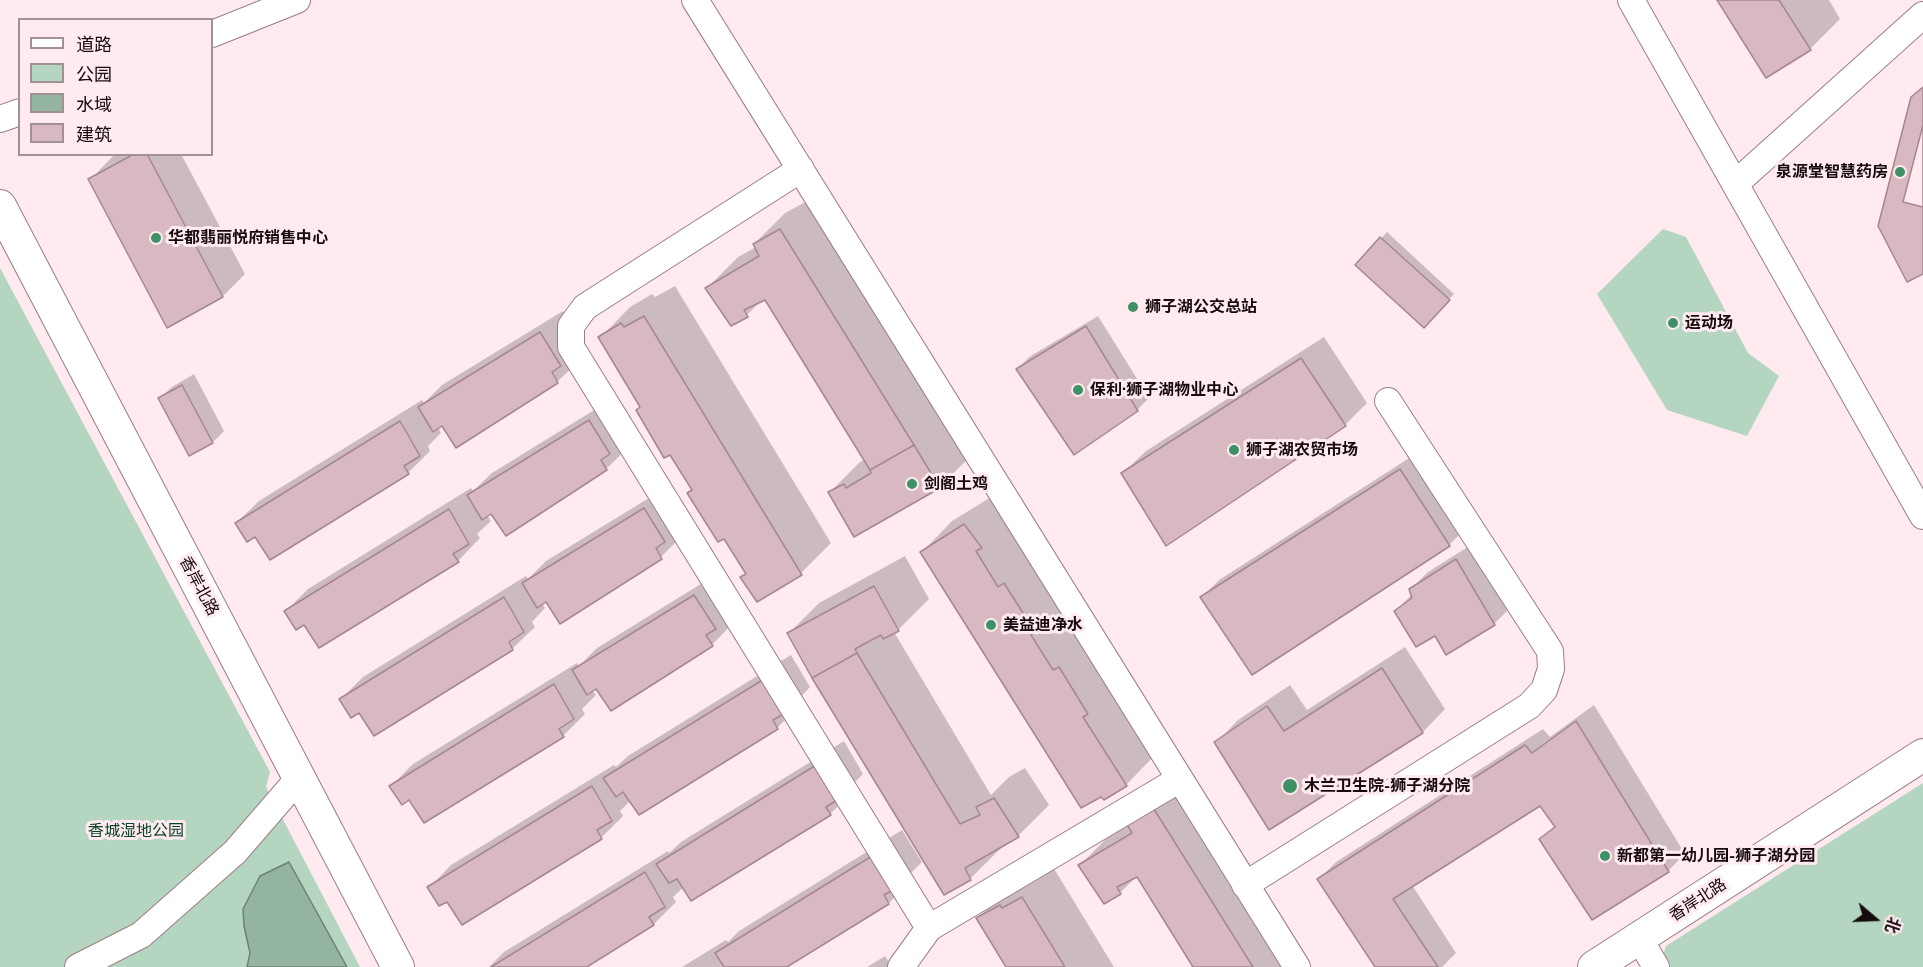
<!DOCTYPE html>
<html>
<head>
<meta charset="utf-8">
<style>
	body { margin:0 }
	#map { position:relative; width:1923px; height:967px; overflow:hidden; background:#feeaef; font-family:"Public Sans","Noto Sans SC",sans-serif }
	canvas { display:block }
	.legend { position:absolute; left:18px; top:18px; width:195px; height:138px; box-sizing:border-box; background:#feeaef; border:2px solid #a19195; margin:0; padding:8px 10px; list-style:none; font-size:18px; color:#150b0e }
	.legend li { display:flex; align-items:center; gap:12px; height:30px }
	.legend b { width:30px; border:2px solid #a19195 }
	.north { position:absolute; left:1845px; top:889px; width:60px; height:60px; -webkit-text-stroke:4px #feeaef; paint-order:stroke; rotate:109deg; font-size:16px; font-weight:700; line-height:24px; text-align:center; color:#150b0e }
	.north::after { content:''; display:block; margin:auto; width:21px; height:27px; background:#150b0e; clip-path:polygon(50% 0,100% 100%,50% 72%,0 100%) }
</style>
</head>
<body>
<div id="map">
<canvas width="1923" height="967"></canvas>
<ul class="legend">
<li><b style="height:8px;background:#fff"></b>道路</li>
<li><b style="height:16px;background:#b4d5c0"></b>公园</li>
<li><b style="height:16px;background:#93b59f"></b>水域</li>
<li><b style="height:16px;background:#d8b8c1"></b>建筑</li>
</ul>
<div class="north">北</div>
</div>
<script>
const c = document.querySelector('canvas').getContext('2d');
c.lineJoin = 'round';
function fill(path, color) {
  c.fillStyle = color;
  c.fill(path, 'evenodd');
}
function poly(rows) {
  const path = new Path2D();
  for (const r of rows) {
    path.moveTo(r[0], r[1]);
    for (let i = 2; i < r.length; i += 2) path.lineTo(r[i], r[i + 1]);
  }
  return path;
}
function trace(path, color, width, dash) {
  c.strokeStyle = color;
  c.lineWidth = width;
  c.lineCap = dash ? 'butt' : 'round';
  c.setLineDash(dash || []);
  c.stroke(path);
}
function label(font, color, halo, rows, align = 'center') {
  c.font = font + ' "Public Sans","Noto Sans SC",sans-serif';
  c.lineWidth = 6;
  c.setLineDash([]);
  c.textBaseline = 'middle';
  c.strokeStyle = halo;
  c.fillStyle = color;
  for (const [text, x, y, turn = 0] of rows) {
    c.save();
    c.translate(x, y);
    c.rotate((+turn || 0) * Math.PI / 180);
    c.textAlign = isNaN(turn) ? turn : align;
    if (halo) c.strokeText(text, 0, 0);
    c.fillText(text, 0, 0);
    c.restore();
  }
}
fill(poly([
	[1663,229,1686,237,1748,353,1779,376,1747,436,1667,410,1597,294],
	[0,268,270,772,266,787,360,967,0,967],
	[1923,783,1923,967,1670,967,1663,955,1666,946]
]), '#b4d5c0');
const water = poly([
	[289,862,347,967,247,967,250,953,244,926,243,909,260,876,289,862]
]);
fill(water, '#93b59f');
trace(water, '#6d8274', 1.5);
fill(poly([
	[1718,0,1829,0,1840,19,1810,49],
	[117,154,181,154,245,274,223,296,168,326,90,180,112,157],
	[811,199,970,457,939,487,829,493,860,462,865,459,765,297,747,315,731,324,707,288,738,257,756,247,754,244,785,213],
	[1387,232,1454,294,1424,326,1357,265],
	[675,286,831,543,801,573,742,577,747,572,600,338,630,307,652,294,655,297],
	[563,311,582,343,580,360,557,382,442,424,438,427,441,433,428,446,430,451,408,473,255,535,236,523,259,501,422,400,424,403,442,385],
	[1098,316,1149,398,1137,410,1074,453,1018,369,1029,357],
	[1324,337,1367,403,1345,425,1123,473,1146,451],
	[194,374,224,431,213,442,190,454,160,398,172,387],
	[612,399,629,447,606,469,492,512,487,515,491,521,477,534,480,538,458,561,304,623,286,611,308,589,471,488,473,491,492,473],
	[1417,453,1466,528,1449,545,1202,597,1219,580],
	[667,487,683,535,661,557,546,600,542,603,545,608,532,622,535,627,512,649,359,711,341,699,363,677,526,576,528,579,546,561],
	[996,494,1156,754,1126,785,922,552,952,521],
	[1474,543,1512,606,1495,623,1446,653,1435,634,1396,611,1412,594,1411,589,1428,572],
	[905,556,929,599,898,630,894,632,991,795,1009,777,1025,768,1049,805,1018,836,1000,846,1001,848,970,879,789,633,819,603],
	[717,574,734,622,712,645,596,687,592,690,596,695,582,709,585,714,563,736,409,798,391,786,413,764,577,663,579,666,597,648],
	[1405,647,1445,709,1423,732,1270,828,1216,743,1238,720,1290,685,1307,710],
	[791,655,810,687,797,701,799,706,777,728,631,800,620,811,623,816,601,838,448,900,429,888,451,865,614,765,616,767,628,756],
	[1594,705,1685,854,1668,871,1541,839,1556,825,1540,804,1412,885,1456,953,1442,967,1376,967,1319,879,1336,862,1543,729,1550,737],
	[844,741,863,774,850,787,853,792,830,814,684,887,673,897,676,902,654,924,584,967,489,967,504,952,668,851,669,853,681,842],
	[1183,776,1301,967,1195,967,1138,875,1120,893,1104,902,1080,865,1111,834],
	[902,830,922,862,908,876,911,881,889,903,784,967,682,967,726,940,728,942,739,931],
	[1053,867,1114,967,1008,967,978,918,1009,888],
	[885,956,892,967,867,967]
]), '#0003');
const building = poly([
	[1717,0,1779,0,1811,50,1766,78,1717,0],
	[1923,87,1923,274,1907,282,1878,226,1911,97,1923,87],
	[1923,125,1923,207,1903,202,1923,125],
	[134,154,147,154,223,297,167,328,88,179,134,154],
	[780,229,914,445,870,470,765,300,744,310,748,317,731,326,705,288,759,256,753,244,780,229],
	[1380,237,1450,300,1424,328,1355,265,1380,237],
	[644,316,802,575,757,602,740,577,746,574,724,539,718,542,687,493,692,490,670,455,664,458,636,410,640,407,598,337,621,323,624,327,644,316],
	[1086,326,1138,411,1074,455,1016,369,1086,326],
	[540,332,561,366,552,372,558,383,456,448,442,426,433,432,418,407,540,332],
	[1301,358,1346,426,1166,546,1121,473,1301,358],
	[182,385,213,443,189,456,158,398,182,385],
	[589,420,610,454,601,460,607,470,506,536,491,514,482,520,467,495,589,420],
	[400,421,420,456,404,466,409,474,270,560,255,537,247,542,235,523,400,421],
	[914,445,940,488,854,537,828,492,844,484,846,488,871,473,870,470,914,445],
	[1400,469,1450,546,1252,675,1200,597,1400,469],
	[644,508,665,542,656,548,662,559,560,624,546,602,537,608,522,583,644,508],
	[449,509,469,544,453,554,459,562,319,648,304,625,296,630,284,611,449,509],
	[964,524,982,548,976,551,998,587,1004,583,1035,632,1031,635,1053,670,1059,667,1088,714,1083,717,1127,786,1104,800,1101,797,1081,808,920,552,964,524],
	[1456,559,1495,625,1446,655,1435,636,1416,647,1394,611,1412,598,1409,589,1456,559],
	[874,586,899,631,883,639,881,635,855,649,857,653,812,678,787,633,874,586],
	[694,595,716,629,706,635,713,646,611,711,596,689,587,695,572,670,694,595],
	[504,597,524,632,509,642,513,650,374,736,359,713,351,718,339,699,504,597],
	[857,653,960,824,980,815,976,807,994,798,1019,837,965,868,971,880,944,895,812,678,857,653],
	[1382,668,1423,733,1269,830,1214,742,1267,706,1284,731,1382,668],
	[769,676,789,711,773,720,778,729,639,815,623,792,616,797,603,778,769,676],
	[554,684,574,719,559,729,564,737,424,823,409,800,402,805,389,786,554,684],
	[1576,721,1669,872,1592,920,1539,839,1555,827,1540,806,1393,899,1438,967,1375,967,1317,879,1525,745,1532,753,1576,721],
	[821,762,842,797,826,807,831,815,691,901,677,879,669,883,656,864,821,762],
	[592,786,612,821,597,830,602,839,462,925,447,902,439,906,427,887,592,786],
	[1152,806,1253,967,1193,967,1137,877,1117,887,1121,894,1104,904,1078,865,1132,833,1125,821,1152,806],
	[880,851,900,886,884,895,889,904,787,967,724,967,715,953,880,851],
	[645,872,665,907,649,917,654,925,587,967,491,967,645,872],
	[1022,897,1065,967,1006,967,976,918,1000,905,1002,908,1022,897]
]);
fill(building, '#d8b8c1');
trace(building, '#a6878f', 1.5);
const minor = poly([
	[695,0,1297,967],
	[1631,0,1923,516],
	[212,34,297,0],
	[0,119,20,112],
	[801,169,585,307,571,326,571,347,929,928],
	[1735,184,1923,15],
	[1245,885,1529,706,1544,690,1551,669,1550,651,1388,401],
	[1639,938,1656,967],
	[78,967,141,935,235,852,299,778],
	[901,967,929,928,1180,779]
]);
const tertiary = poly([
	[0,206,398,967],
	[1594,967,1923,755]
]);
trace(minor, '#9b7d85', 28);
trace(tertiary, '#9b7d85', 34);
trace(minor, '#fff', 26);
trace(tertiary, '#fff', 32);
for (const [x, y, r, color] of [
	[1900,172,6,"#3e9164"],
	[156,238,6,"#3e9164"],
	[1133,307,6,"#3e9164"],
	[1673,323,6,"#3e9164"],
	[1078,390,6,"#3e9164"],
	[1234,450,6,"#3e9164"],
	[912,484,6,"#3e9164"],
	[991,625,6,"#3e9164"],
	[1290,786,8,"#3e9164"],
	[1605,856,6,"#3e9164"]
]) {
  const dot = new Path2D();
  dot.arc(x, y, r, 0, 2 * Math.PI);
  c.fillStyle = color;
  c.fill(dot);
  trace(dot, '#feeaef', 2);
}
label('bold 16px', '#150b0e', '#feeaef', [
	["泉源堂智慧药房",1888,172,"right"],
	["华都翡丽悦府销售中心",168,238],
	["狮子湖公交总站",1145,307],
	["运动场",1685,323],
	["保利·狮子湖物业中心",1090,390],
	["狮子湖农贸市场",1246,450],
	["剑阁土鸡",924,484],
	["美益迪净水",1003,625],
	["木兰卫生院-狮子湖分院",1304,786],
	["新都第一幼儿园-狮子湖分园",1617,856]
], 'left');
label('16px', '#150b0e', '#feeaef', [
	["香岸北路",199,586,62],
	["香岸北路",1698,900,-33]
]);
label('16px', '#084629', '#feeaef', [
	["香城湿地公园",136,831]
]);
</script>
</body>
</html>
